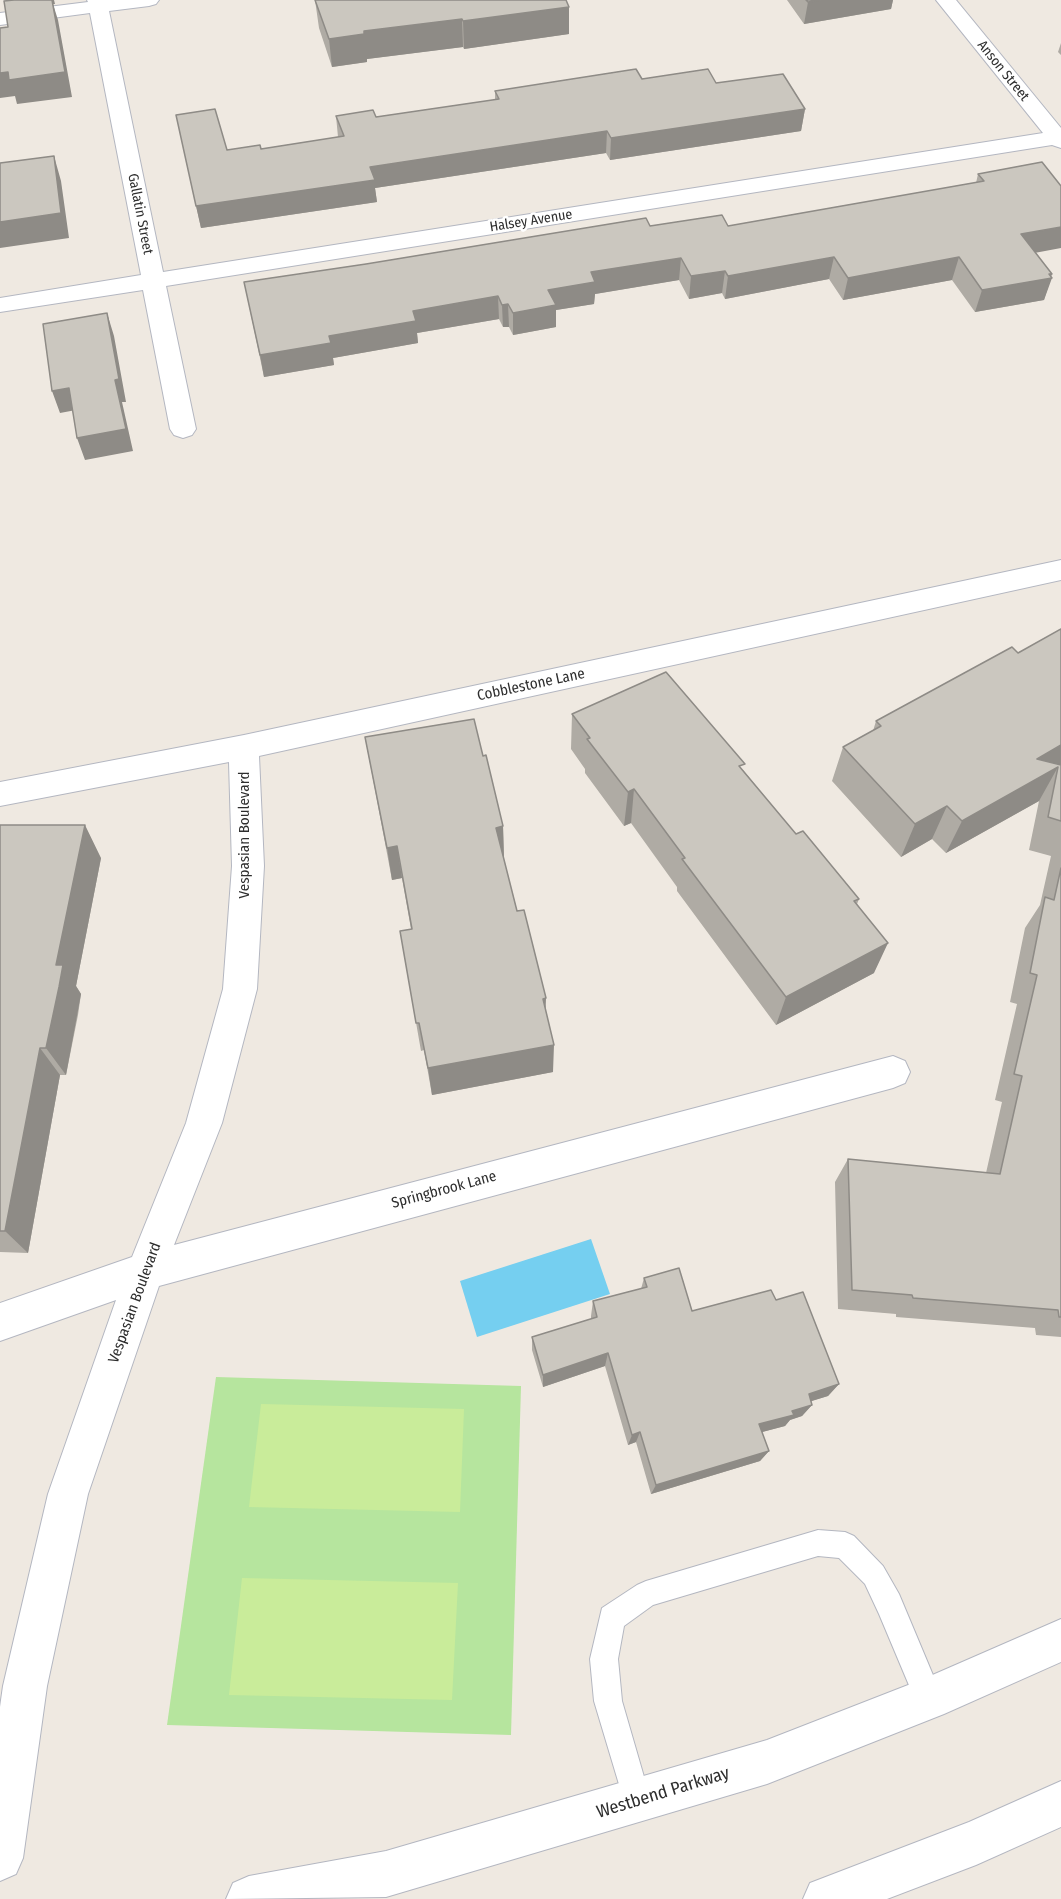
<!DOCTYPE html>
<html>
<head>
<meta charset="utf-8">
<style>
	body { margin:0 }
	canvas { display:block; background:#efe9e1 }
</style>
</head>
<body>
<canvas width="1061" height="1899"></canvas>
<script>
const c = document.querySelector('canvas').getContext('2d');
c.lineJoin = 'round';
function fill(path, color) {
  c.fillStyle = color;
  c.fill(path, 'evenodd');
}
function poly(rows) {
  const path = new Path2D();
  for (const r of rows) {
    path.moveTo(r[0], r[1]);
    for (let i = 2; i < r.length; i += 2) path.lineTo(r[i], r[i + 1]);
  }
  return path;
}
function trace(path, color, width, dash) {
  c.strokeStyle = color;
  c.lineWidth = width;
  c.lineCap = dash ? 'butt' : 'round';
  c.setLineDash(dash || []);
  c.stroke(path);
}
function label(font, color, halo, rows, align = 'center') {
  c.font = font + ' "Fira Sans Condensed",sans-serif';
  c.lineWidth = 5;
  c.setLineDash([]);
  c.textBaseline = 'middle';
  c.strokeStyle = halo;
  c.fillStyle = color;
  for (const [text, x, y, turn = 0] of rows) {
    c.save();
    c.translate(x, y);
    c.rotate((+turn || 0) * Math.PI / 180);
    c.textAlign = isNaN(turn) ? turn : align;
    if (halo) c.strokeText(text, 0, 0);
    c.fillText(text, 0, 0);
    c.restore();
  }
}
fill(poly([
	[216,1377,521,1386,511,1735,167,1725]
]), '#b6e59e');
fill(poly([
	[261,1404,464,1409,460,1512,249,1507],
	[242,1578,458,1583,452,1700,229,1695]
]), '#c9ec9a');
fill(poly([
	[591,1239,610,1294,477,1337,460,1281]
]), '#75cff0');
const lane = poly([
	[818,1530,845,1532,854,1536,883,1566,899,1594,943,1699,939,1709,929,1713,919,1709,879,1614,865,1584,839,1558,818,1556,653,1605,624,1626,618,1659,622,1701,651,1801,647,1811,637,1815,627,1811,594,1701,590,1659,602,1608,637,1585,646,1581,818,1530]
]);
const street = poly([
	[87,0,159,0,156,4,149,6,109,11,163,272,1043,133,936,0,956,0,1061,128,1061,148,1052,145,166,286,196,429,192,435,183,438,174,435,170,429,143,290,0,312,0,298,141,275,90,13,0,25,0,13,88,2,87,0],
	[1061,560,1061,580,259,756,264,866,257,989,222,1123,174,1245,893,1056,905,1061,910,1072,905,1083,893,1088,159,1286,88,1494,47,1686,23,1858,16,1874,0,1881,0,1707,3,1686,48,1494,116,1300,0,1341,0,1303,132,1257,186,1123,223,989,232,866,229,762,0,806,0,782,244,735,1061,560]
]);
const secondary = poly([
	[1061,1619,1061,1662,944,1714,767,1784,386,1897,226,1899,233,1883,249,1876,386,1851,767,1740,921,1680,1061,1619],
	[1061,1781,1061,1827,976,1865,887,1899,803,1899,810,1883,969,1822,1061,1781]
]);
trace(lane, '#b4b7c1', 2);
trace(street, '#b4b7c1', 2);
trace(secondary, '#b4b7c1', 2);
fill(lane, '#fff');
fill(street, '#fff');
fill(secondary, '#fff');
fill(poly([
	[315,0,569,7,569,34,464,49,463,47,367,59,367,62,332,67,319,28],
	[787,0,893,0,891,9,804,24],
	[1061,43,1061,55,1058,52],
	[642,79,716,83,805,109,801,131,610,160,606,153,375,188,377,202,201,228,176,115,227,150,261,149,338,137,336,116,376,117,495,100,495,91],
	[1042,162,1035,252,1052,274,1044,300,975,312,952,280,843,300,829,279,725,299,722,293,689,299,679,280,595,294,594,304,556,310,556,327,513,335,509,327,503,327,499,319,417,333,418,343,333,358,334,365,264,377,244,282,650,226,728,226,976,183,978,174],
	[1061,629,1061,1337,1036,1335,1035,1328,896,1317,896,1314,838,1309,835,1182,848,1159,986,1173,1002,1102,995,1100,1017,1004,1010,1002,1025,928,1040,905,1051,856,1029,850,1039,801,946,853,932,839,901,857,832,781,843,747,873,731,876,721,1018,653],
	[572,714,743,770,796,834,859,899,857,904,874,973,776,1025,677,891,677,887,631,823,624,826,585,773,585,769,571,749],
	[365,737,483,756,503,826,504,859,517,911,546,1011,553,1072,432,1095,424,1050,421,1051,400,931,411,929,402,878,392,880],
	[0,825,101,858,76,986,81,994,78,1015,66,1075,60,1075,28,1253,0,1252],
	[644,1278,692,1311,776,1300,839,1384,828,1396,811,1401,812,1405,802,1416,790,1420,785,1426,762,1432,769,1451,760,1461,651,1494,636,1442,628,1445,605,1366,543,1387,532,1350,532,1337,591,1319,591,1316,593,1301,641,1289]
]), '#afaba4');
fill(poly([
	[6,0,54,0,55,4,53,4,58,20,72,97,17,104,15,96,0,98,0,73,8,72,9,10],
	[821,0,893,0,891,9,804,24,808,2],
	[569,7,569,34,464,49,463,21],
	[462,19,463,47,367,59,367,62,332,67,329,39,364,31],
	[805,109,801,131,610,160,611,138],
	[607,131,606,153,375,188,377,202,201,228,196,206,370,167],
	[54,156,61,181,69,238,0,248,0,222],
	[1061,227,1061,248,1013,257,1021,234],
	[834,257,829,279,725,299,728,276],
	[959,257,952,280,843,300,848,278],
	[681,258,679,280,595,294,594,304,556,310,556,327,513,335,513,313,548,290,591,272],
	[725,271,722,293,689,299,691,276],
	[1052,274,1050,278,1052,278,1044,300,975,312,982,290],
	[498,296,499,319,417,333,418,343,333,358,334,365,264,377,260,355,329,336,413,311],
	[508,304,509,327,503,327,502,305],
	[107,313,114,336,126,402,122,402,133,451,85,460,77,438,115,380],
	[69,388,76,410,60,413,52,391],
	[1061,745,1061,768,1058,767,1039,801,946,853,962,821,1037,759],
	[634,789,631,823,624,826,628,792],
	[947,806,932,839,901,857,915,824],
	[85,825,101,858,76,986,81,994,66,1075,46,1048,56,965],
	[503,826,504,859,497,861,496,828],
	[397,846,402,878,392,880,387,848],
	[888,943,874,973,776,1025,786,997],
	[546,998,545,1026,543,999],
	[554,1045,553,1072,432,1095,428,1068],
	[40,1048,60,1075,28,1253,5,1231],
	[608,1353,605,1366,543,1387,543,1375],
	[839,1384,828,1396,799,1405,809,1394],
	[812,1405,802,1416,790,1420,785,1426,751,1435,759,1424,792,1411],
	[640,1432,636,1442,628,1445,632,1435],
	[769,1451,760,1461,651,1494,656,1485]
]), '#8e8b86');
const building = poly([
	[14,0,52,0,65,72,9,80,8,72,0,73,0,28,8,27,4,1,14,0],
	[315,0,566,0,569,7,463,21,462,19,364,31,364,34,329,39,315,0],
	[806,0,821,0,808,2,806,0],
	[636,69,642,79,708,69,716,83,783,74,805,109,611,138,607,131,370,167,375,180,196,206,176,115,215,109,227,150,260,145,261,149,344,136,336,116,373,110,376,117,499,99,495,91,636,69],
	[54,156,61,213,0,222,0,163,54,156],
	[1042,162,1061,186,1061,227,1021,234,1052,274,1049,274,1052,278,982,290,959,257,848,278,834,257,728,276,725,271,691,276,681,258,591,272,595,282,548,290,556,305,513,313,508,304,502,305,498,296,413,311,416,321,329,336,331,343,260,355,244,282,366,264,646,218,650,226,722,215,728,226,984,181,978,174,1042,162],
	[107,313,119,379,115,380,126,429,77,438,69,388,52,391,43,324,107,313],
	[1061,629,1061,745,1037,759,1061,765,1061,821,1048,817,1058,767,962,821,947,806,915,824,843,747,881,726,876,721,1012,647,1018,653,1061,629],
	[666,672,745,764,739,766,796,834,803,831,859,899,854,901,888,943,786,997,682,859,685,858,634,789,628,792,587,739,590,738,572,714,666,672],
	[474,719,483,756,486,755,503,826,496,828,517,911,524,910,546,998,543,999,554,1045,428,1068,419,1023,416,1023,400,931,412,929,397,846,387,848,365,737,474,719],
	[0,825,85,825,56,965,63,965,59,987,46,1048,40,1048,5,1231,0,1231,0,825],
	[1061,868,1061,1317,1059,1317,1058,1310,913,1298,912,1295,852,1290,848,1159,1000,1174,1022,1076,1014,1074,1037,975,1030,973,1045,897,1054,900,1061,868],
	[679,1268,692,1311,771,1290,776,1300,803,1292,839,1384,809,1394,812,1405,792,1411,794,1415,759,1424,769,1451,656,1485,640,1432,632,1435,608,1353,543,1375,532,1337,597,1317,593,1301,647,1287,644,1278,679,1268]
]);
fill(building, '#cbc7bf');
trace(building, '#8e8b86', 1.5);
label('14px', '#2e2e2e', '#fff', [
	["Anson Street",1003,71,51],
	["Gallatin Street",140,214,79],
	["Halsey Avenue",531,221,-9]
]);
label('15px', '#2e2e2e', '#fff', [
	["Cobblestone Lane",531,685,-12],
	["Vespasian Boulevard",245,835,-90],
	["Springbrook Lane",444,1190,-15],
	["Vespasian Boulevard",135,1303,-70]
]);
label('18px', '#2e2e2e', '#fff', [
	["Westbend Parkway",663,1793,-17]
]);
</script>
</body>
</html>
